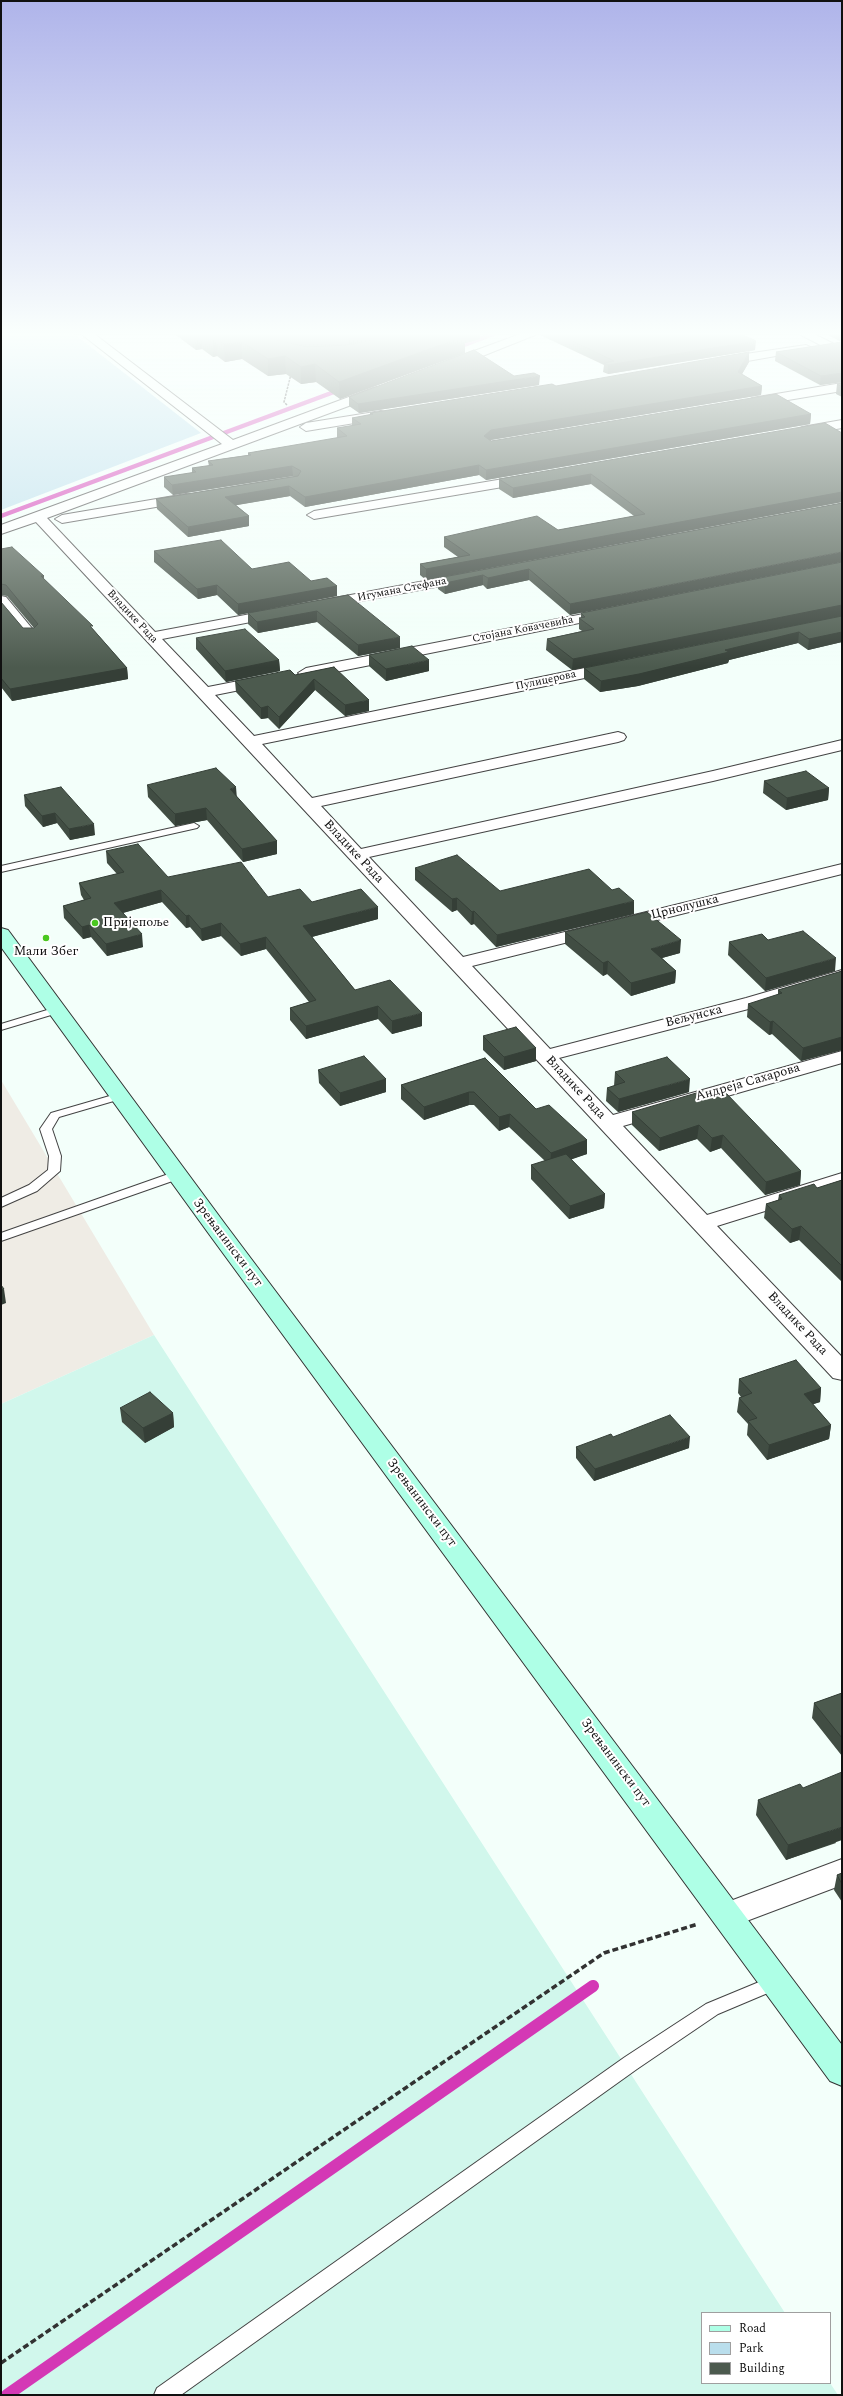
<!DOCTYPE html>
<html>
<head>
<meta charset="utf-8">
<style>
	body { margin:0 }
	#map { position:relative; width:843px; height:2396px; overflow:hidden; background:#f3fffa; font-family:Spectral,serif }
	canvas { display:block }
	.frame { position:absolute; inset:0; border:2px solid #101010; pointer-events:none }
	.legend { position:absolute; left:701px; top:2312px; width:130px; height:72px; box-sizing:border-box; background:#fff; border:1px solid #9f9f9f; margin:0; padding:5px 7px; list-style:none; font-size:12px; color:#101010 }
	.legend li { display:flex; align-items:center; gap:8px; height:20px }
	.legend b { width:20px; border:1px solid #9f9f9f }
</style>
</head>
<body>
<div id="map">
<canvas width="843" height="2396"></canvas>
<div class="frame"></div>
<ul class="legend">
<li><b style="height:5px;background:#aeffe6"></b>Road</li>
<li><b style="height:11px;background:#badeec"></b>Park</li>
<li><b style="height:11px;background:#4c5a4e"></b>Building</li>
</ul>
</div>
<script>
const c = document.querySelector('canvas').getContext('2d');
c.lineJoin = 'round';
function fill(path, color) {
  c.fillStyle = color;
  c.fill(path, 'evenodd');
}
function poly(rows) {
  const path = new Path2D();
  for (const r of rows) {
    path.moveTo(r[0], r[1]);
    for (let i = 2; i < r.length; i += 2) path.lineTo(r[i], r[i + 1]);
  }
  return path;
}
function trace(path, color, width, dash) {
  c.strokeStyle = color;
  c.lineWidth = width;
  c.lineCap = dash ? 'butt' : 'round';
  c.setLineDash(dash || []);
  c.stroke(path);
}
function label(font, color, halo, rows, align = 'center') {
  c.font = font + ' Spectral,serif';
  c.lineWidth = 4;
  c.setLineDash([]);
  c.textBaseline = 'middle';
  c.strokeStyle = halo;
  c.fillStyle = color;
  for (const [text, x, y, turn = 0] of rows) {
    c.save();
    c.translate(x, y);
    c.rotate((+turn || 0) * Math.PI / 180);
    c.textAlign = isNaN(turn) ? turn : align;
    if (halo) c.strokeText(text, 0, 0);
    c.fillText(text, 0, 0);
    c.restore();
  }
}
fill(poly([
	[1,1080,154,1335,1,1404]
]), '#efece5');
fill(poly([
	[154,1335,785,2313,702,2313,702,2383,830,2383,838,2395,1,2395,1,1404]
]), '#d1f7ec');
fill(poly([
	[1,333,73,333,201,433,1,510]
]), '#badeec');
trace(poly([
	[456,348,496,333],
	[1,516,342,389]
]), '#d438b5', 4.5);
trace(poly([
	[7,2395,593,1986]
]), '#d438b5', 12);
const lane = poly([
	[194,823,199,826,197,828,1,872,1,866,194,823],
	[57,1007,62,1010,61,1012,1,1030,1,1024,57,1007],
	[120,1093,126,1096,124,1098,59,1117,52,1129,61,1156,60,1171,37,1191,1,1207,1,1198,29,1185,48,1170,49,1156,40,1129,51,1113,120,1093],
	[177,1171,181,1172,183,1175,181,1178,1,1241,1,1233,177,1171],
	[776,1975,782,1977,785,1982,782,1987,718,2014,637,2069,181,2395,154,2395,157,2388,625,2057,706,2004,776,1975]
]);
const street = poly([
	[80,333,93,333,233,440,373,388,377,387,383,391,381,394,47,518,155,632,277,609,282,610,284,613,282,616,277,617,162,639,208,687,264,676,270,678,272,681,270,684,215,695,254,736,614,662,622,667,614,672,262,744,312,798,618,732,624,734,626,737,624,740,618,742,321,806,361,849,713,771,842,740,842,750,713,781,369,857,463,957,842,864,842,874,472,966,550,1049,746,998,842,970,842,982,760,1006,559,1058,613,1115,842,1051,842,1063,623,1126,707,1215,842,1173,842,1187,717,1226,842,1357,842,1380,833,1378,36,522,1,534,1,525,222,444,80,333],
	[523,333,540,333,455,367,451,368,445,364,447,361,523,333],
	[797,333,812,333,842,348,842,356,797,333],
	[806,345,812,348,810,350,719,366,713,362,719,358,806,345],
	[842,383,842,391,752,406,746,402,752,398,842,383],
	[381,411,385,412,387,415,385,418,306,431,300,427,306,423,381,411],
	[842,420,842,428,802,435,796,431,802,427,842,420],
	[527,475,534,479,532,482,314,519,307,515,314,511,527,475],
	[186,494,191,495,193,498,191,501,62,523,55,519,62,515,186,494],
	[467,573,472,574,474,577,472,580,324,608,317,604,324,600,467,573],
	[1,596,6,597,35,632,38,635,35,638,25,638,1,609,1,596],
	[609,609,614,610,616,613,614,616,306,678,298,673,306,668,609,609],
	[842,1859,842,1885,728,1928,717,1924,713,1915,717,1906,842,1859]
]);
const secondary = poly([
	[1,928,8,930,225,1224,842,2045,842,2086,830,2081,209,1234,1,947,1,928]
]);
trace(lane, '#434343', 2);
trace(street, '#434343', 2);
trace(secondary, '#323232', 2);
trace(poly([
	[287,405,284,402,291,374]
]), '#323232', 1.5, [2.5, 1]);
trace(poly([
	[1,2363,604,1953,698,1924]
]), '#323232', 3.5, [6, 3]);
fill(lane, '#fff');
fill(street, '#fff');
fill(secondary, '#aeffe6');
fill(poly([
	[173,333,480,333,480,339,465,343,465,353,340,399,316,382,301,384,286,374,268,376,242,359,225,362,217,356,213,357,202,349,196,350],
	[540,333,739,333,755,350,608,374,603,372,604,365,540,335],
	[824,333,842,333,842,382,820,385,775,361,776,352,841,342],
	[749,362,742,374,762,386,761,395,490,440,491,441,811,414,810,424,486,480,479,475,305,507,290,496,236,505,249,516,249,526,188,537,157,509,156,499,294,476,293,476,173,495,164,487,164,477,192,473,192,468,209,466,208,461,248,455,248,453,337,438,337,428,352,426,352,418,370,415,370,413,556,386],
	[514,376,539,385,359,413,349,406,349,397],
	[842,383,842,397,836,394,837,384],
	[842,433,842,502,426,580,420,575,420,564,458,557,444,547,444,537,558,530,634,516,591,484,513,498,499,489,499,479],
	[842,503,570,615,529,580,487,589,483,585,445,594,438,589,438,578],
	[1,549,44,576,44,579,93,629,127,668,128,679,12,701,1,687,1,602,23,628,34,628,7,596,1,595],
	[154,551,252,569,311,581,337,586,337,596,238,615,217,595,198,599,154,562],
	[842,562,842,616,572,670,546,650,547,639,582,631,579,629,579,618,581,618,581,613],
	[348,595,400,648,358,656,317,622,258,633,248,624,248,613],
	[842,616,842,642,808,650,798,643,729,660,728,663,638,686,600,692,584,679,584,668],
	[196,638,279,660,280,671,226,682,196,649],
	[369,655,429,671,386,681,369,666],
	[334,667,369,711,345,716,315,690,279,729,268,718,261,719,236,692,235,681,295,675],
	[764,781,829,788,828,800,786,810,763,793],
	[147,785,236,796,277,841,277,854,243,862,207,820,175,826,148,797],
	[24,795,95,835,70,840,57,823,43,827,25,806],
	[106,851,168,877,268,897,312,902,378,919,312,937,355,990,422,1026,392,1034,378,1019,306,1039,290,1020,290,1008,309,1002,266,949,241,956,221,936,202,941,190,927,186,928,162,902,123,913,143,947,107,956,91,937,83,939,64,918,63,906,84,900,81,895,79,883,117,874,107,863],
	[415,868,500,891,612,890,634,914,496,947,474,924,471,925,457,910,452,912,415,880],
	[565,932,680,953,662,958,676,971,675,983,631,996,607,974,603,976,565,944],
	[768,940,835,971,765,991,728,955,729,942],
	[842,971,842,1050,801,1061,772,1034,769,1035,747,1017,748,1004,778,995,778,990],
	[483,1036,536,1048,536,1061,504,1070,483,1050],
	[485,1058,536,1109,587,1140,587,1154,571,1159,605,1194,604,1208,569,1219,531,1179,531,1165,545,1161,509,1127,499,1131,474,1105,469,1105,424,1120,401,1099,401,1085],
	[318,1070,386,1079,386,1092,340,1106,319,1083],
	[615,1072,689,1092,618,1112,606,1101,607,1088,614,1086],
	[709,1096,801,1171,800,1185,765,1195,721,1148,710,1152,697,1139,659,1151,632,1125,632,1112],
	[842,1180,842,1282,799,1240,790,1243,764,1218,766,1204,778,1200,779,1195,817,1188],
	[739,1379,821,1388,820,1402,813,1404,831,1425,829,1439,767,1460,747,1435,748,1424,737,1412,739,1398,741,1397,738,1393],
	[120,1408,173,1413,174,1427,145,1443,122,1422],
	[613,1437,689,1448,594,1481,576,1458,576,1447],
	[842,1693,842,1756,812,1718,814,1703],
	[803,1788,836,1843,786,1860,756,1815,758,1800],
	[842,1873,842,1902,834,1890,837,1875]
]), '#414d43');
fill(poly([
	[195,333,201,333,202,349,196,350],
	[355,333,439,333,348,352,348,335],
	[454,333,480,333,480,339,465,343,465,353,340,399,339,382],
	[216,339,217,356,213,357,213,340],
	[756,341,755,350,608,374,608,365],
	[242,342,242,359,225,362,224,344],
	[749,352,749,362,738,381,738,372],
	[285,356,286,374,268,376,268,359],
	[315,364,316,382,301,384,301,367],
	[842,373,842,382,820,385,821,376],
	[540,376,539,385,359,413,358,404],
	[762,386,761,395,491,440,484,445,484,436,491,430],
	[811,414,810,424,486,480,486,470],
	[479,465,479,475,305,507,305,497],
	[292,466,293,476,173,495,172,485],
	[591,474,591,484,513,498,513,488],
	[289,486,290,496,226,507,225,497],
	[842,492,842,502,426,580,426,569],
	[249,516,249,526,188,537,188,527],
	[842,552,842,562,570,615,570,604],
	[529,569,529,580,487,589,488,578],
	[483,575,483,585,445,594,445,583],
	[217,585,217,595,198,599,197,589],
	[337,586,337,596,238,615,238,604],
	[842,605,842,616,572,670,573,659],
	[317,611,317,622,258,633,257,622],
	[799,632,798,643,729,660,728,663,638,686,600,692,601,681,725,650],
	[842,632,842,642,808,650,809,639],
	[400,637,400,648,358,656,358,645],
	[279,660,280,671,226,682,225,671],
	[429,660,429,671,386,681,386,669],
	[127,668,128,679,12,701,10,689],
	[314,679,315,690,279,729,279,717],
	[369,700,369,711,345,716,345,705],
	[268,706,268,718,261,719,261,708],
	[236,787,237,799,230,789],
	[829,788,828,800,786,810,787,798],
	[206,808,207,820,175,826,175,814],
	[55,813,57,823,43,827,42,816],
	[94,824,95,835,70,840,69,829],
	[277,841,277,854,243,862,242,849],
	[161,890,162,902,115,915,114,903],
	[457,898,457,910,452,912,452,899],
	[634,901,634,914,496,947,497,935],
	[378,907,378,919,304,939,303,926],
	[474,911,474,924,471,925,472,912],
	[189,915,190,927,186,928,186,916],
	[221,923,221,936,202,941,201,929],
	[89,925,91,937,83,939,82,927],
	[142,934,143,947,107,956,106,944],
	[266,937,266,949,241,956,240,944],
	[681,940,680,953,651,961,651,949],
	[836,958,835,971,765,991,766,978],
	[608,961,607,974,603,976,603,963],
	[676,971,675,983,631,996,631,983],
	[378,1006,378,1019,306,1039,306,1026],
	[422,1013,422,1026,392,1034,392,1021],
	[773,1021,772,1034,769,1035,770,1022],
	[842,1037,842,1050,801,1061,803,1048],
	[536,1048,536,1061,504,1070,504,1057],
	[386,1079,386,1092,340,1106,340,1093],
	[690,1079,689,1092,618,1112,619,1099],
	[469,1092,469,1105,424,1120,424,1107],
	[510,1114,509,1127,499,1131,499,1117],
	[699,1125,697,1139,659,1151,660,1138],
	[723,1135,721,1148,710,1152,712,1138],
	[587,1140,587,1154,550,1167,551,1153],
	[801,1171,800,1185,765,1195,766,1182],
	[605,1194,604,1208,569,1219,570,1206],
	[801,1226,799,1240,790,1243,792,1229],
	[4,1289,6,1303,1,1305,1,1290],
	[821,1388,820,1402,802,1408,804,1394],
	[173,1413,174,1427,145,1443,143,1428],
	[831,1425,829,1439,767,1460,769,1445],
	[690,1437,689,1448,594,1481,595,1469],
	[842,1827,842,1840,786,1860,788,1845]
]), '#353f37');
const building = poly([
	[203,333,262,333,272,339,307,347,348,345,390,337,409,333,461,333,465,336,339,382,315,364,301,367,285,356,268,359,242,342,224,344,216,339,213,340,203,333],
	[288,333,355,333,348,335,308,337,288,333],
	[556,333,739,333,756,341,608,365,604,363,614,361,556,333],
	[842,342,842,373,821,376,776,352,842,342],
	[474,350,514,376,534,373,540,376,358,404,349,397,474,350],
	[749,352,738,372,762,386,491,430,484,436,491,441,776,394,811,414,486,470,479,465,305,497,289,486,225,497,249,516,188,527,156,499,298,476,301,471,292,466,172,485,164,477,196,472,192,468,213,465,208,461,251,455,248,453,347,436,337,428,361,424,352,418,373,414,370,413,552,384,556,386,749,352],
	[842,383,842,387,837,384,842,383],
	[825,423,842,433,842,492,426,569,420,564,470,555,444,537,537,516,558,530,645,514,591,474,513,488,499,479,825,423],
	[842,503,842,552,570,604,529,569,488,578,483,575,445,583,438,578,842,503],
	[221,540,252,569,289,562,311,581,327,578,337,586,238,604,217,585,197,589,154,551,221,540],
	[12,547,44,576,41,576,93,626,90,626,127,668,10,689,1,678,1,602,23,628,34,628,38,624,6,585,1,584,1,549,12,547],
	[842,562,842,605,573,659,547,639,594,629,579,618,585,617,581,613,842,562],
	[348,595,400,637,358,645,317,611,257,622,248,613,348,595],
	[842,616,842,632,809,639,799,632,725,650,729,652,639,674,601,681,584,668,842,616],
	[245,629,279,660,225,671,196,638,245,629],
	[412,646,429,660,386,669,369,655,412,646],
	[334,667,369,700,345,705,314,679,279,717,268,706,261,708,235,681,290,670,295,675,334,667],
	[216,768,236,787,230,789,277,841,242,849,206,808,175,814,147,785,216,768],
	[806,771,829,788,787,798,764,781,806,771],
	[61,787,94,824,69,829,55,813,42,816,24,795,61,787],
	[138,844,168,877,241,862,268,897,300,889,312,902,361,889,378,907,303,926,355,990,390,980,422,1013,392,1021,378,1006,306,1026,290,1008,316,1000,266,937,240,944,221,923,201,929,189,915,186,916,161,890,114,903,142,934,106,944,89,925,82,927,63,906,91,898,79,883,124,872,106,851,138,844],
	[457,855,500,891,589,869,612,890,619,888,634,901,497,935,474,911,472,912,457,898,452,899,415,868,457,855],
	[647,912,681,940,651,949,676,971,631,983,608,961,603,963,565,932,647,912],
	[803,931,836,958,766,978,729,942,762,934,768,940,803,931],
	[842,971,842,1037,803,1048,773,1021,770,1022,748,1004,782,993,778,990,842,971],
	[516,1027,536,1048,504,1057,483,1036,516,1027],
	[364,1056,386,1079,340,1093,318,1070,364,1056],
	[667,1057,690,1079,619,1099,607,1088,625,1082,615,1072,667,1057],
	[485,1058,536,1109,549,1105,587,1140,551,1153,510,1114,499,1117,474,1092,469,1092,424,1107,401,1085,485,1058],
	[703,1091,709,1096,725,1092,801,1171,766,1182,723,1135,712,1138,699,1125,660,1138,632,1112,703,1091],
	[566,1154,605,1194,570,1206,531,1165,566,1154],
	[842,1180,842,1266,801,1226,792,1229,766,1204,782,1199,779,1195,814,1184,817,1188,842,1180],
	[1,1285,4,1289,1,1290,1,1285],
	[796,1360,821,1388,804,1394,831,1425,769,1445,748,1421,757,1418,739,1398,752,1393,739,1379,796,1360],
	[150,1392,173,1413,143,1428,120,1408,150,1392],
	[670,1415,690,1437,595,1469,576,1447,611,1434,613,1437,670,1415],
	[842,1693,842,1738,814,1703,842,1693],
	[842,1772,842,1827,788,1845,758,1800,800,1784,803,1788,842,1772],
	[842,1873,842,1884,837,1875,842,1873]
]);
fill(building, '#4c5a4e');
trace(building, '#353f37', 1);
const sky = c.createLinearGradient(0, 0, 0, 668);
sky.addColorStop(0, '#afb4ea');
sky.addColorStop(0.5, '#fafffd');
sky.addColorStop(1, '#fafffd00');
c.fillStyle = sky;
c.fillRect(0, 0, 843, 668);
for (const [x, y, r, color] of [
	[95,923,4,"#4ac820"],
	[46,938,4,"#4ac820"]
]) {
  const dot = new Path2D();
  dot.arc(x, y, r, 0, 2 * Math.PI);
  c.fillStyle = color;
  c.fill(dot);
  trace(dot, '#fff', 1.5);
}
label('11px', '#101010', '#fff', [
	["Игумана Стефана",402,590,-11],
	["Владике Рада",132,617,47],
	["Стојана Ковачевића",523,630,-11],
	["Пулицерова",546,681,-12]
]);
label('13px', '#101010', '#fff', [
	["Владике Рада",353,852,47],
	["Црнолушка",685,908,-14],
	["Вељунска",694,1017,-14],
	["Андреја Сахарова",748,1083,-16],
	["Владике Рада",575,1088,47],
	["Зрењанински пут",227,1243,53],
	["Владике Рада",797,1324,47],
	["Зрењанински пут",421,1503,53],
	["Зрењанински пут",615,1763,53]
]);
label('13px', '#101010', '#fff', [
	["Пријепоље",103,923],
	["Мали Збег",46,952,"center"]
], 'left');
</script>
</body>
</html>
